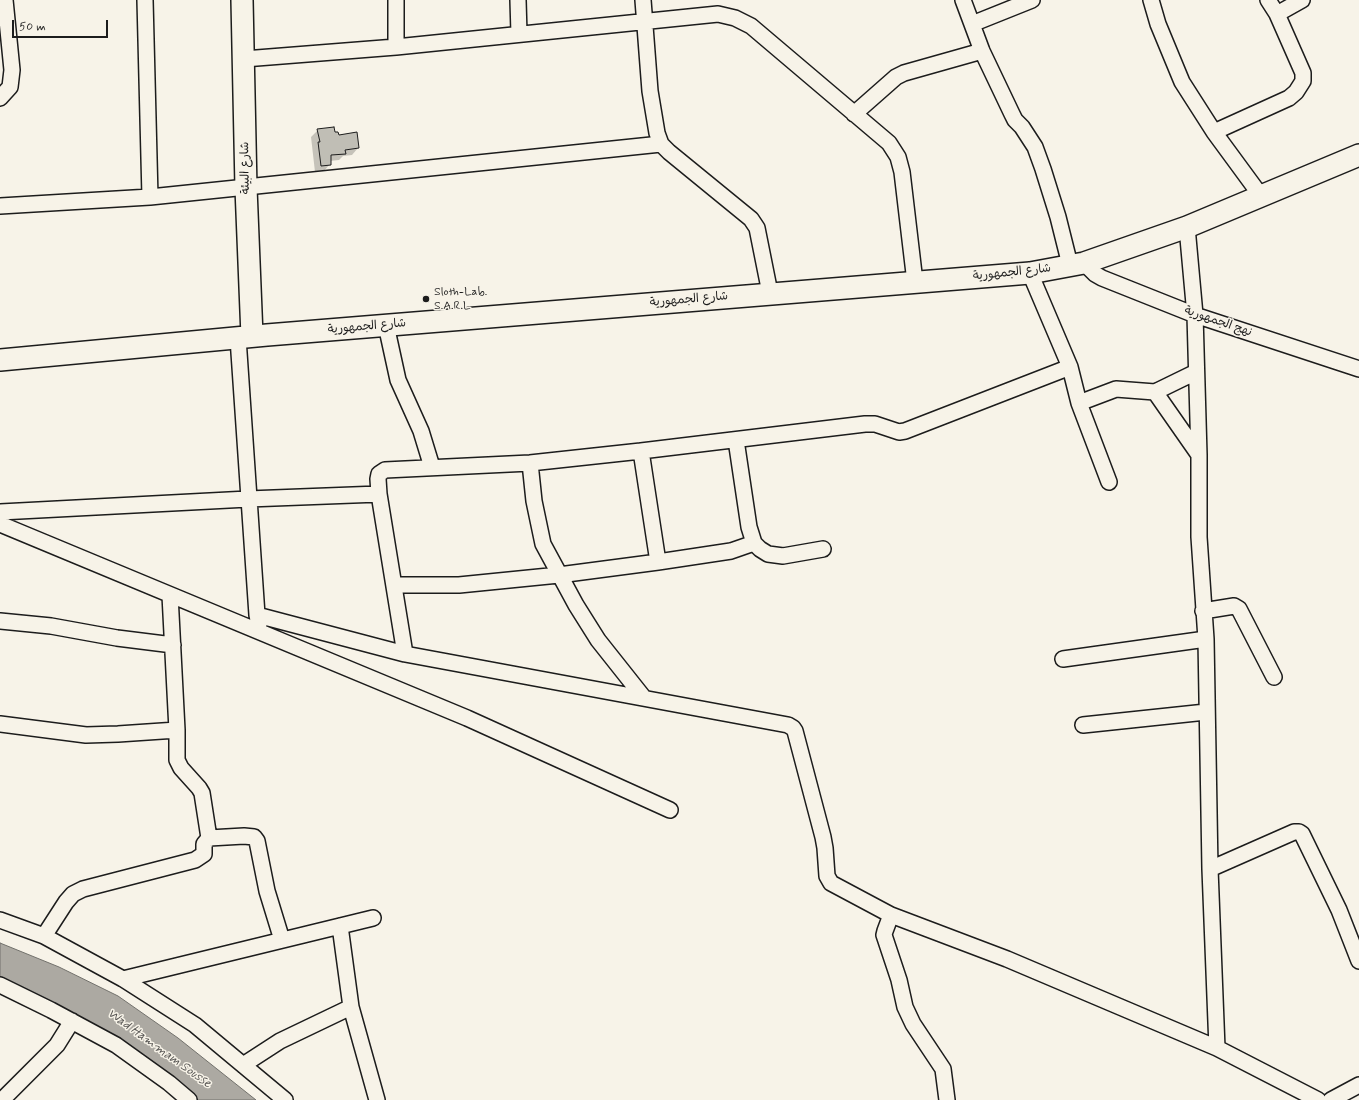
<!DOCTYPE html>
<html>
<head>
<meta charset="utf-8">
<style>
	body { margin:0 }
	#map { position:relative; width:1359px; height:1100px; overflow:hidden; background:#f7f3e8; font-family:Mynerve,sans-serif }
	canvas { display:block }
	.scale { position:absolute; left:12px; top:20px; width:96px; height:18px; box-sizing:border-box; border:2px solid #1c1c1c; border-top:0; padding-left:5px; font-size:12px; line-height:14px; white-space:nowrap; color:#1c1c1c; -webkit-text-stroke:3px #f7f3e8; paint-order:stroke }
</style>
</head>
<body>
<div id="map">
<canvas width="1359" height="1100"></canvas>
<div class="scale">50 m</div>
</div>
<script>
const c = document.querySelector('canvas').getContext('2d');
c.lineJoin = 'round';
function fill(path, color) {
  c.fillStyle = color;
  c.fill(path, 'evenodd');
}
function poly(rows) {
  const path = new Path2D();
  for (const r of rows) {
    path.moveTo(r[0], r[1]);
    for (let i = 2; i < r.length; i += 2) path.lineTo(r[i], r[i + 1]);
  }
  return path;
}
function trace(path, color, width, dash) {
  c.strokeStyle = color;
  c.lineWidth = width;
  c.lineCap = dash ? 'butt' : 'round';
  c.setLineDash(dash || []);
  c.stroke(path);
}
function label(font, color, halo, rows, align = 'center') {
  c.font = font + ' Mynerve,"Playpen Sans Arabic",sans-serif';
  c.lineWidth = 3;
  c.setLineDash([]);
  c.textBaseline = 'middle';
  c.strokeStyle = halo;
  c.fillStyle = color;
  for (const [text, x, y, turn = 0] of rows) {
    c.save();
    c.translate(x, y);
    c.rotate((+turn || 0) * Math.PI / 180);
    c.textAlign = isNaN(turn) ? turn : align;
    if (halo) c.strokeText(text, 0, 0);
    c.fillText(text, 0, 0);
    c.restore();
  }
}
const water = poly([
	[0,943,59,967,118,996,178,1038,256,1100,197,1100,157,1068,0,982,0,943]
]);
fill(water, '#aca9a2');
trace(water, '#72716c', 1);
fill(poly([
	[318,130,334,133,358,148,352,155,343,156,339,160,330,161,330,164,324,171,315,172,311,137]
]), '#0003');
const building = poly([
	[334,127,335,132,338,132,339,135,357,132,359,148,345,150,346,154,331,155,331,165,321,166,318,142,320,142,317,129,334,127]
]);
fill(building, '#c0beb5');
trace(building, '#1c1c1c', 1);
const street = poly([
	[145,0,150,197],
	[518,0,519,34],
	[643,0,650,91,657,133,661,144,669,152,751,219,757,228,770,293],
	[963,0,982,51,1012,114,1015,120,1022,127,1035,147,1043,169,1058,217,1070,265],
	[1151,0,1158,24,1182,82,1214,132,1261,196],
	[1277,14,1302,0],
	[972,24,1032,0],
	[396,47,396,0],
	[244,59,396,47,718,14,735,18,751,26,889,143,898,157,902,172,915,282],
	[0,98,10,87,12,70,5,0],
	[854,114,896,77,904,73,982,51],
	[1214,132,1289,98,1296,92,1303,81,1303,73,1277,14,1268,0],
	[0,206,150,197,661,144],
	[1187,227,1195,315,1199,455,1199,537,1206,639,1210,869,1217,1048],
	[1084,263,1095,274,1102,278,1195,315,1359,369],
	[1030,273,1070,367,1079,403,1109,482],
	[386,325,398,380,421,431,432,467],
	[238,338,257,615,259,624],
	[1155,392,1199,455],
	[1079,403,1116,389,1155,392,1196,372],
	[736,440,749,527,754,543,760,549,768,554,783,556,823,549],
	[641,451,658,562],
	[530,463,534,501,543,544,576,605,598,640,644,698],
	[0,512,248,499,379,494],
	[0,524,467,718,670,810],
	[395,585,459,585,559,575,658,562,731,551,754,543],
	[1203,611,1234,606,1239,609,1274,677],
	[257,615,405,654,788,725,793,728,795,731,823,837,825,848,827,876,831,883,891,915,1007,959,1217,1048,1318,1100],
	[0,621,51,626,117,638,173,645],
	[405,654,379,494,378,479,379,474,385,470,530,463,641,451,865,424,875,424,899,432,905,431,1070,367],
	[1063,659,1206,639],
	[0,724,86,735,118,734,177,730],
	[1083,725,1206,712],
	[209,838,244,836,254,837,257,841,267,891,282,940],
	[1210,869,1294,832,1299,832,1302,834,1339,910,1359,961],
	[891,915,885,931,884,935,899,980,905,1007,913,1024,943,1069,947,1100],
	[0,920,44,936,123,979,195,1025,285,1100],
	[340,926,351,1007,377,1100],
	[44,936,66,902,73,894,83,889,195,860,204,854,204,844,209,838,202,793,199,788,181,768,177,760,177,730,170,595],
	[123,979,373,918],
	[0,985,51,1010,116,1045,169,1083,189,1100],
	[243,1065,280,1041,351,1007],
	[2,1100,57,1045,72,1021],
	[1331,1100,1359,1085]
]);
const secondary = poly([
	[242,0,246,188,252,336],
	[0,360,267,335,1030,273,1084,263,1187,227,1359,155]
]);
trace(street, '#1c1c1c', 18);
trace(secondary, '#1c1c1c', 24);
trace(street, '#f7f3e8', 15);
trace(secondary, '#f7f3e8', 21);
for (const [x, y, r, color] of [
	[426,299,4,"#1c1c1c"]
]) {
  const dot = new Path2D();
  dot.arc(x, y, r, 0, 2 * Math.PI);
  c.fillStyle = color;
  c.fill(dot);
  trace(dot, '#f7f3e8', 1.5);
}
label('12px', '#1c1c1c', '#f7f3e8', [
	["شارع البيئة",246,168,-91],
	["شارع الجمهورية",1012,273,-6],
	["شارع الجمهورية",689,300,-5],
	["نهج الجمهورية",1218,322,19],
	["شارع الجمهورية",367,327,-5]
]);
label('12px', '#1c1c1c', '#f7f3e8', [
	["Sloth-Lab.",434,292],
	["S.A.R.L",434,306]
], 'left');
label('italic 13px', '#565452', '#f7f3e8', [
	["Wad Hammam Sousse",159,1049,36]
]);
</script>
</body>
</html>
